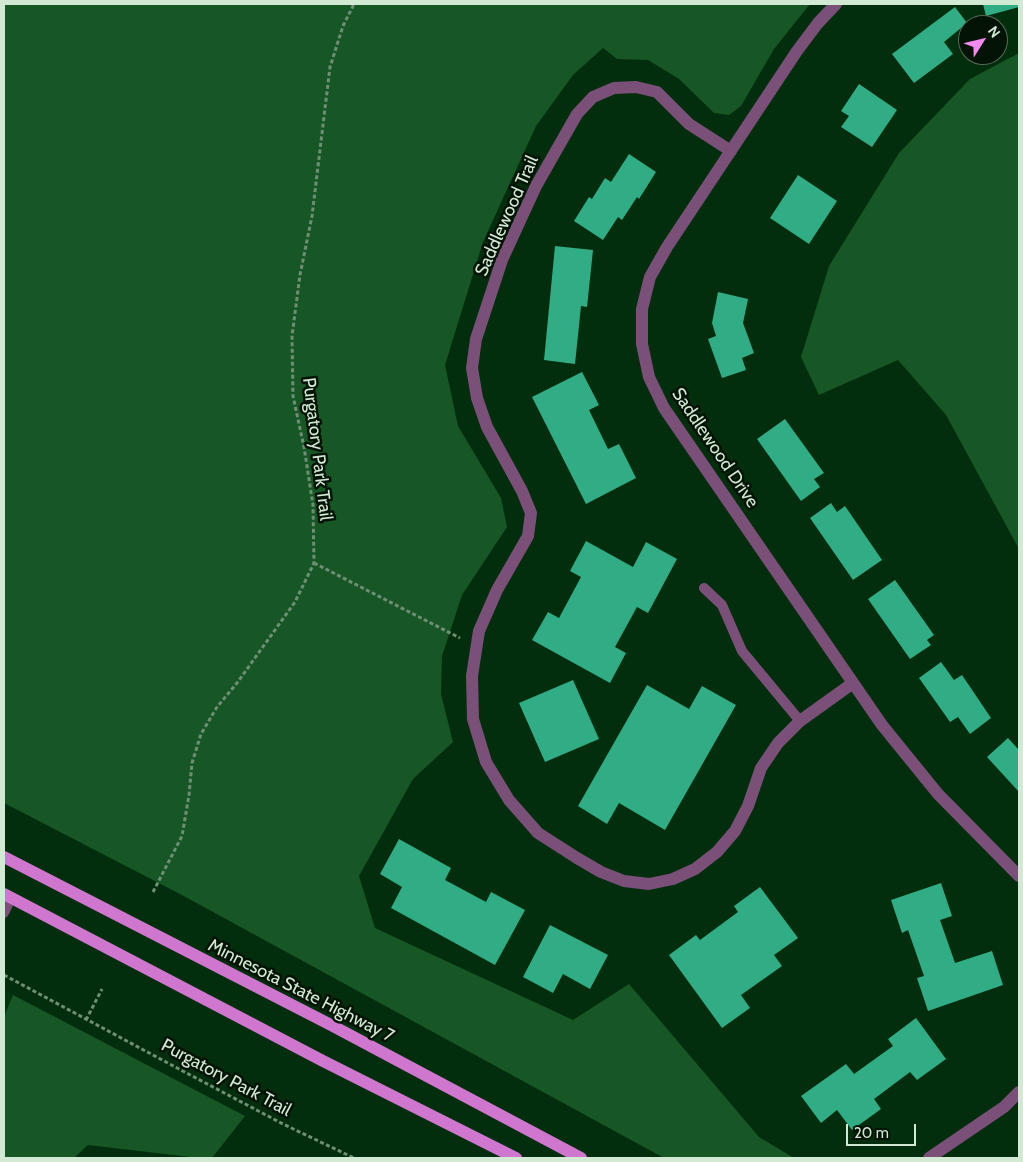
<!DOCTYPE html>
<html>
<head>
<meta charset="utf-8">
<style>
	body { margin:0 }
	#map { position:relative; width:1023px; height:1162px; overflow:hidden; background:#022e0d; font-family:Cabin,sans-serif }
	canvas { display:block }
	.frame { position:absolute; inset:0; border:5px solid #d2e9d4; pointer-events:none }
	.north { position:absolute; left:958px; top:15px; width:50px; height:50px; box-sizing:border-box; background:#031305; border:1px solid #566958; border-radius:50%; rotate:54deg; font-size:14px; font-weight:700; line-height:20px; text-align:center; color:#d2e9d4 }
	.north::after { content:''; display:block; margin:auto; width:18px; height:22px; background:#f28af2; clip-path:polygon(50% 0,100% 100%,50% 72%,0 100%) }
	.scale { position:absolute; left:846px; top:1124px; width:70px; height:22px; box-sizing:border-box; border:2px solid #d2e9d4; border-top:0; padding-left:6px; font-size:15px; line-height:18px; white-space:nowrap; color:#d2e9d4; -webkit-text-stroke:4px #031305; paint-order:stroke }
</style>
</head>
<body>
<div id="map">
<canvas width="1023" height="1162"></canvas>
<div class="frame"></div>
<div class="north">N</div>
<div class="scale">20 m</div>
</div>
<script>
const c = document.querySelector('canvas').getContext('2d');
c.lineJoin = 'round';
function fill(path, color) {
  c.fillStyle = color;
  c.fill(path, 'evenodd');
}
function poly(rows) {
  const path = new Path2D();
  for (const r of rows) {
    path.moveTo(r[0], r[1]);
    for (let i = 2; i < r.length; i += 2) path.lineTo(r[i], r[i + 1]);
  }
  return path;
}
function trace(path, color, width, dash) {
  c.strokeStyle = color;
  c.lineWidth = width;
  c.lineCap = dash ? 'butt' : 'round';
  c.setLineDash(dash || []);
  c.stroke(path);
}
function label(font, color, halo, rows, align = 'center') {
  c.font = font + ' Cabin,sans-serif';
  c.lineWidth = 5;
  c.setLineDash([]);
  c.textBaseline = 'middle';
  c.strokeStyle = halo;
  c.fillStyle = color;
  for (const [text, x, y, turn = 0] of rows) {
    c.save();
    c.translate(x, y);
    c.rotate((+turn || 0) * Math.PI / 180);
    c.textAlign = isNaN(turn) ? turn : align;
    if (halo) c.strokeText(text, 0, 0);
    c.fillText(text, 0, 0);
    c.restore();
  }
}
fill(poly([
	[4,990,13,995,4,1017]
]), '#00350e');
fill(poly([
	[4,4,810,4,774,49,741,106,729,115,714,113,679,79,648,60,617,59,603,48,573,75,536,126,483,242,445,365,458,426,501,498,507,527,462,595,442,656,441,694,453,742,413,779,359,876,375,928,573,1020,629,984,759,1137,794,1158,664,1158,180,894,4,803],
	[1019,53,1019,549,946,415,898,360,819,395,801,357,829,266,899,153,970,79],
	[13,995,245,1116,212,1158,199,1158,88,1145,74,1158,4,1158,4,1017]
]), '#175725');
fill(poly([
	[983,4,1019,4,1019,7,986,16],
	[955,7,967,23,944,42,953,54,914,83,892,54],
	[859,84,897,110,872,147,841,127,849,116,841,111],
	[629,154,656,172,639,199,637,197,622,220,618,217,603,240,574,221,589,197,592,199,605,178,611,182],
	[798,175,837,201,809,244,770,218],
	[555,246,593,250,587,307,581,306,575,364,544,360],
	[718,292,748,299,743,323,754,353,742,358,746,370,722,378,708,339,716,336,712,323],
	[582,372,599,405,589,410,608,449,619,444,636,478,586,504,532,397],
	[785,419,824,473,814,479,820,487,801,501,757,439],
	[831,503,837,512,845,506,882,560,853,580,810,518],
	[586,541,633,567,646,542,677,559,648,613,637,607,615,647,626,653,610,683,532,640,548,612,559,618,581,577,570,571],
	[895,580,934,635,927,640,931,645,910,659,868,599],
	[941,662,954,680,962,675,991,718,970,734,958,717,950,722,919,678],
	[573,680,599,739,545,762,519,703],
	[647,685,689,709,702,686,736,705,665,830,619,803,607,824,578,806],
	[1008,738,1019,750,1019,792,987,757],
	[399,839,451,868,445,880,486,902,491,892,525,910,495,965,391,908,402,887,380,874],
	[941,883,952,916,940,920,955,963,992,951,1003,985,928,1011,917,978,924,976,908,930,902,933,891,900],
	[760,887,798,938,774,955,782,966,741,995,750,1008,722,1028,669,955,696,935,700,940,738,912,734,906],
	[550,925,608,955,590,989,563,974,553,993,523,977],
	[916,1018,946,1059,917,1080,910,1072,874,1099,881,1109,852,1130,837,1110,821,1123,801,1096,846,1064,854,1074,893,1046,888,1039]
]), '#30ad85');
trace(poly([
	[314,563,460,638],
	[153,892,182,836,189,795,192,763,201,734,217,707,237,683,295,602,314,563,313,505,304,447,293,396,292,336,300,275,312,216,330,67,343,26,354,4],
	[4,975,179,1069,283,1124,354,1158],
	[86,1020,102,989]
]), '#6e8f74', 3, [4, 2.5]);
trace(poly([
	[704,588,722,605,742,651,800,721],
	[4,913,11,898]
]), '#7a5079', 10);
trace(poly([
	[836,4,818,23,797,51,667,247,650,277,642,309,642,344,649,377,664,408,882,725,938,794,1019,876],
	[731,151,689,124,657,92,636,87,614,88,593,97,577,114,536,186,502,260,476,339,472,368,477,398,487,427,522,491,531,513,528,536,497,590,479,631,472,676,473,719,486,762,509,800,538,833,577,858,601,872,624,881,649,884,673,879,695,869,717,852,735,831,748,806,761,768,778,743,800,721,853,683],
	[929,1158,1004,1107,1019,1092]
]), '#7a5079', 12);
trace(poly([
	[4,857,331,1025,581,1158],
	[4,894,323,1061,516,1158]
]), '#cf77ce', 12);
label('18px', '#d2e9d4', '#031305', [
	["Saddlewood Trail",507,216,-66],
	["Saddlewood Drive",715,448,56],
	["Purgatory Park Trail",317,449,83],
	["Minnesota State Highway 7",301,991,27],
	["Purgatory Park Trail",226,1078,28]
]);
</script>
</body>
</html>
